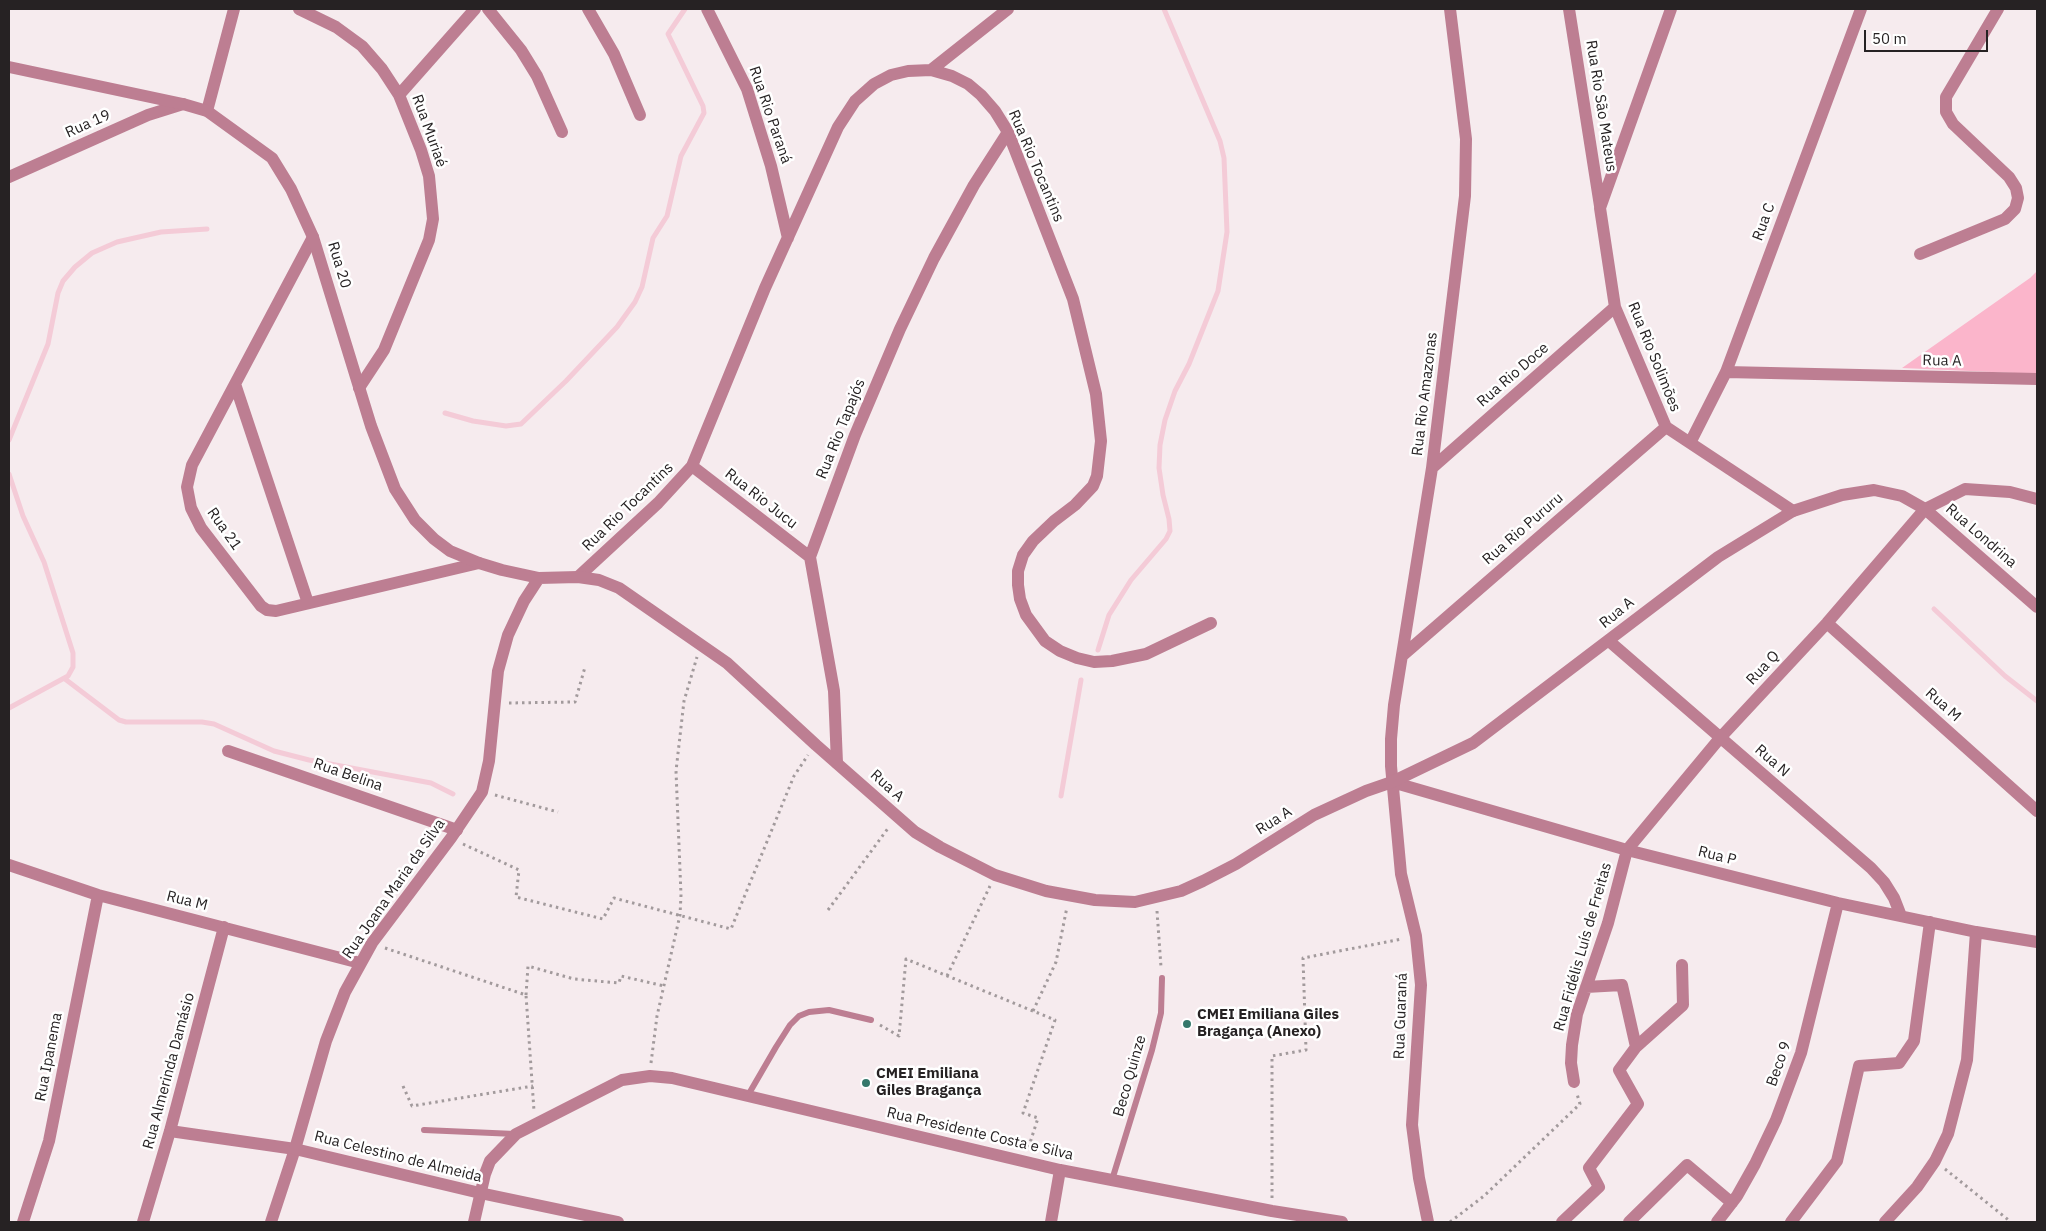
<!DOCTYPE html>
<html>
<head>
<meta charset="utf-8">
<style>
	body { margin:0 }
	#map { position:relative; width:2046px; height:1231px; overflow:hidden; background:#f6ebee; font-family:"IBM Plex Sans",sans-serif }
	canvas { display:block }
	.frame { position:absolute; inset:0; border:10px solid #262223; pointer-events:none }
	.scale { position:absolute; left:1864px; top:30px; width:124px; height:22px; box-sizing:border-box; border:2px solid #262223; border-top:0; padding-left:6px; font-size:15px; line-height:18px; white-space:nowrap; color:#262223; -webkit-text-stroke:4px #fff; paint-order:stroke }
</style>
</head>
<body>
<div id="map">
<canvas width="2046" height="1231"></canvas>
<div class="frame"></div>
<div class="scale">50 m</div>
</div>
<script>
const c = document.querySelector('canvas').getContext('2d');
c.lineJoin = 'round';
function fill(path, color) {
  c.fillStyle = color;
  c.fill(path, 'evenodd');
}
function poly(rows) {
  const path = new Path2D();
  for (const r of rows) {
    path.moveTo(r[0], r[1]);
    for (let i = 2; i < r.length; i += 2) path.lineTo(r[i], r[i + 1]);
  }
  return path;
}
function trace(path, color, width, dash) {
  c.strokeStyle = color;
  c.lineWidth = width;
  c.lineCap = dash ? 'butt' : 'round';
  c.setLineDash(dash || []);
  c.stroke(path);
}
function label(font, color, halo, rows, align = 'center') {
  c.font = font + ' "IBM Plex Sans",sans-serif';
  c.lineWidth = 5;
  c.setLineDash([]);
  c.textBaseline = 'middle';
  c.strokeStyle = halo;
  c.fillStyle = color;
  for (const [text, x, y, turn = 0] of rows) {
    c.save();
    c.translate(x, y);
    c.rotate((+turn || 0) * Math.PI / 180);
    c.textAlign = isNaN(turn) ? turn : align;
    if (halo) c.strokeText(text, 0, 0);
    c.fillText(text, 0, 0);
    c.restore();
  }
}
fill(poly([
	[2037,271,2037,374,1902,368,2030,278]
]), '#fbb5cb');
trace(poly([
	[445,413,473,421,506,426,521,424,566,381,617,327,635,302,642,287,653,238,667,216,681,156,704,113,703,106,668,34,685,9],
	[9,440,48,344,58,293,63,281,75,267,92,253,117,242,161,232,207,229],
	[9,474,23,516,44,562,73,653,73,667,68,676,9,708],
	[1934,609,2005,676,2037,701],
	[1098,650,1109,615,1131,580,1166,539,1170,531,1169,519,1163,495,1159,468,1160,445,1165,420,1175,391,1189,364,1218,291,1227,232,1224,158,1220,141,1164,9],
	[65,679,119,720,126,722,202,722,214,724,274,751,309,760,431,783,453,794],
	[1061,796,1081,680]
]), '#f4cbd7', 5);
trace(poly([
	[509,703,575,702,585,667],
	[495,795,558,812],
	[463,844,519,870,516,897,603,919,614,898,731,929,794,776,808,755],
	[828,910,889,827],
	[1157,911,1161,967],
	[385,948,526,995,534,1111],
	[947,976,990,886],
	[526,995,528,966,574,979,619,983,621,976,664,986],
	[1033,1011,1056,962,1067,907],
	[880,1025,899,1036,906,959,1055,1020,1023,1113,1038,1118,1028,1149],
	[651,1063,657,1016,680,915,681,895,676,771,684,701,697,657],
	[403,1086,412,1106,533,1086],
	[1945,1169,2011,1222],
	[1272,1198,1272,1056,1306,1050,1303,958,1402,939],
	[1450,1222,1484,1196,1580,1104,1577,1094]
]), '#a29a9c', 3, [2.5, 4]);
trace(poly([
	[747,1097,776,1047,790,1025,799,1016,809,1012,829,1010,871,1020],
	[424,1130,515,1134],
	[1112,1180,1152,1050,1161,1013,1162,978]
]), '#bd7e92', 6);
trace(poly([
	[299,9,336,27,362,46,382,69,399,95,421,150,429,176,433,219,429,240,384,350,359,388],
	[488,9,521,50,537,76,562,132],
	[588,9,614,54,640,115],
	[707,9,747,89,771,166,788,238],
	[1569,9,1600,206],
	[1671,9,1600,208,1615,307,1666,427,1793,511],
	[931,70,1008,9],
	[399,95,475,9],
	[207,111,234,9],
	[9,177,148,115,183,104],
	[313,237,192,465,187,487,191,508,201,528,261,606,267,610,276,611,479,563],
	[1920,254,2005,219,2015,209,2018,198,2016,188,2009,177,1953,124,1946,112,1946,97,1998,9],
	[1726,372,2037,379],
	[235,384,308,603],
	[1690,443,1726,372,1861,9],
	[692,466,810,557],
	[1432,468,1615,307],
	[578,577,658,503,692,466,765,288,838,127,855,101,874,84,891,75,908,71,931,70,952,76,968,84,981,95,995,111,1008,132,1073,299,1096,394,1101,441,1097,476,1093,486,1075,505,1054,521,1033,541,1023,555,1018,571,1018,585,1020,599,1026,615,1045,641,1060,651,1077,658,1094,662,1112,661,1146,654,1211,623],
	[1827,623,2037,811],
	[1609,641,1871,868,1884,882,1894,898,1901,916],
	[1402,656,1666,427],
	[228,751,457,830],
	[837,763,834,691,810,557,855,435,900,329,934,258,974,185,1008,132],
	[1392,782,1627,850,1838,903,1976,932,2037,942],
	[9,865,98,895,360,963],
	[1586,987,1622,985,1636,1047],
	[1574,1082,1571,1063,1572,1045,1577,1014,1608,923,1627,850,1720,738,1827,623,1925,509,1965,489,2010,492,2037,499],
	[170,1131,295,1149,271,1222],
	[23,1222,49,1141,98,895],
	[143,1222,170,1131,224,927],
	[474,1222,485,1174,490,1161,516,1134,622,1080,650,1076,672,1078,1060,1170,1272,1211,1342,1222],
	[1051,1222,1060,1170],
	[1428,1222,1419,1178,1412,1125,1421,985,1416,936,1401,874,1391,766,1391,739,1394,705,1432,468,1465,196,1466,139,1450,9],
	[1562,1222,1599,1187,1589,1168,1638,1104,1619,1070,1636,1047,1683,1005,1682,965],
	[1629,1222,1687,1165,1732,1203],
	[1717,1222,1737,1196,1755,1164,1776,1120,1801,1053,1838,903],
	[1791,1222,1837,1161,1859,1066,1899,1063,1914,1041,1930,922],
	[1885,1222,1917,1187,1935,1161,1948,1134,1967,1060,1976,932]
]), '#bd7e92', 12);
trace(poly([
	[9,67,183,104,207,111,272,158,291,189,313,237,371,426,395,489,415,520,434,539,450,551,479,563,502,570,539,578,578,577,599,580,619,588,727,663,816,745,915,832,940,847,995,875,1046,891,1095,900,1135,902,1181,891,1203,881,1236,864,1314,815,1366,791,1392,782,1473,743,1718,557,1793,511,1842,495,1874,490,1902,496,1925,509,2037,607],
	[539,578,524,601,508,635,498,671,489,761,482,792,451,838,372,943,345,992,326,1041,295,1149,480,1193,618,1222]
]), '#bd7e92', 12);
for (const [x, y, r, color] of [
	[1187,1024,5,"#35786b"],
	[866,1083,5,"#35786b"]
]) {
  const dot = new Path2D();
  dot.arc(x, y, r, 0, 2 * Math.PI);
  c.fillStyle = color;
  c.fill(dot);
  trace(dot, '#fff', 2);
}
label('15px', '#262223', '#fff', [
	["Rua Rio São Mateus",1601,106,81],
	["Rua Rio Paraná",770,115,71],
	["Rua 19",88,124,-24],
	["Rua Muriaé",429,131,70],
	["Rua Rio Tocantins",1036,166,67],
	["Rua C",1764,222,-70],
	["Rua 20",339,265,73],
	["Rua Rio Solimões",1654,357,68],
	["Rua A",1942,361,1],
	["Rua Rio Doce",1513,375,-41],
	["Rua Rio Amazonas",1425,394,-83],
	["Rua Rio Tapajós",841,429,-68],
	["Rua Rio Jucu",761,499,38],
	["Rua Rio Tocantins",628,507,-44],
	["Rua 21",224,529,55],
	["Rua Rio Pururu",1523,529,-41],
	["Rua Londrina",1981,536,41],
	["Rua A",1617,613,-39],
	["Rua Q",1763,668,-47],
	["Rua M",1943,705,42],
	["Rua N",1772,761,41],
	["Rua Belina",348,775,19],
	["Rua A",887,786,42],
	["Rua A",1274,821,-32],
	["Rua P",1717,856,14],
	["Rua Joana Maria da Silva",394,889,-55],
	["Rua M",187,901,14],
	["Rua Fidélis Luís de Freitas",1583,947,-74],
	["Rua Guaraná",1401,1016,-88],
	["Rua Ipanema",49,1057,-79],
	["Beco 9",1779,1064,-71],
	["Rua Almerinda Damásio",169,1071,-75],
	["Beco Quinze",1130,1076,-74],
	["Rua Presidente Costa e Silva",980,1134,13],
	["Rua Celestino de Almeida",398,1157,14]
]);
label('bold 15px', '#262223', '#fff', [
	["CMEI Emiliana Giles",1197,1015],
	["Bragança (Anexo)",1197,1032],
	["CMEI Emiliana",876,1074],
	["Giles Bragança",876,1091]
], 'left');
</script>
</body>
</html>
